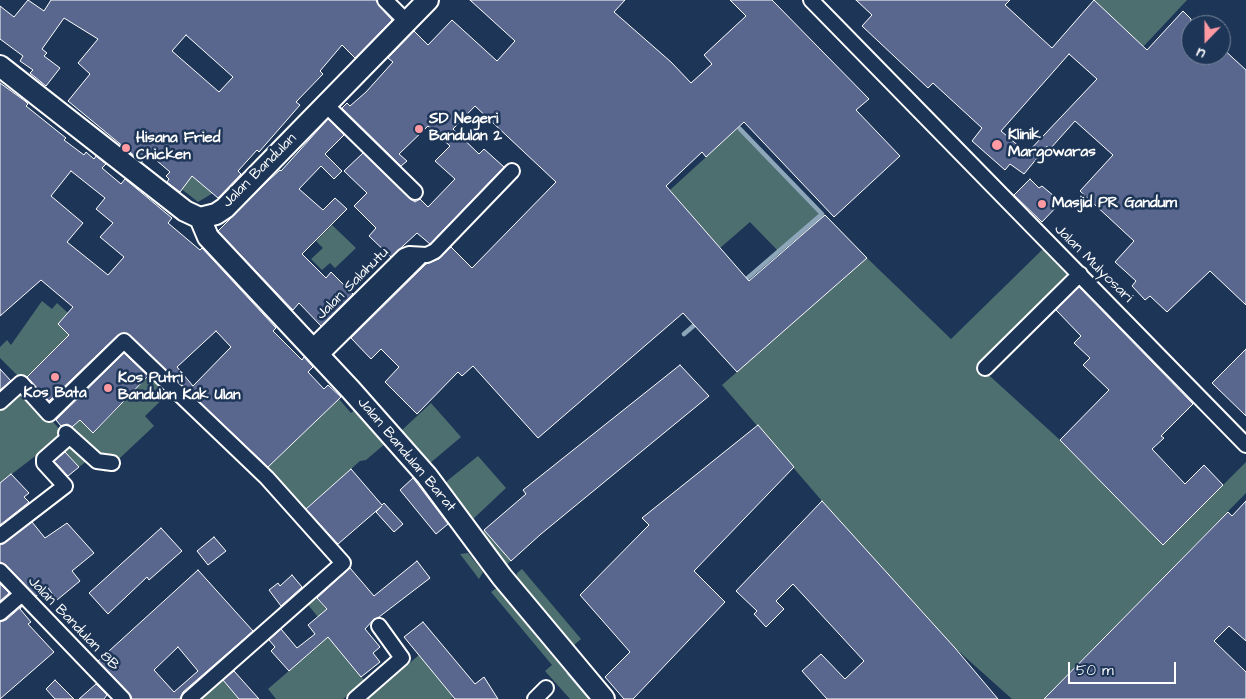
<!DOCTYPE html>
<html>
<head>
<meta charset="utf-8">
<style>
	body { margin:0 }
	#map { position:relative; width:1246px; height:699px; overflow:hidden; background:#1d3557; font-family:"Architects Daughter",sans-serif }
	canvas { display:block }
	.north { position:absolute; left:1181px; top:15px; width:50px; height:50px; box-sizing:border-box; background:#1d3557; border:1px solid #77869a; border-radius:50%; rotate:202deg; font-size:14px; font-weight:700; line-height:20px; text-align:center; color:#fff }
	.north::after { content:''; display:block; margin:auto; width:18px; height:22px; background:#ff9aa2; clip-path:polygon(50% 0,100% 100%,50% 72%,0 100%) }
	.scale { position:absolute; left:1068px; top:662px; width:108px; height:22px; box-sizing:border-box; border:2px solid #fff; border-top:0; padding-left:6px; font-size:15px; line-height:18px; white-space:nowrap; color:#fff; -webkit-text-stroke:4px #1d3557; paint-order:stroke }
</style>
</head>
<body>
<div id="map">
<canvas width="1246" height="699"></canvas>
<div class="north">U</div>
<div class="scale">50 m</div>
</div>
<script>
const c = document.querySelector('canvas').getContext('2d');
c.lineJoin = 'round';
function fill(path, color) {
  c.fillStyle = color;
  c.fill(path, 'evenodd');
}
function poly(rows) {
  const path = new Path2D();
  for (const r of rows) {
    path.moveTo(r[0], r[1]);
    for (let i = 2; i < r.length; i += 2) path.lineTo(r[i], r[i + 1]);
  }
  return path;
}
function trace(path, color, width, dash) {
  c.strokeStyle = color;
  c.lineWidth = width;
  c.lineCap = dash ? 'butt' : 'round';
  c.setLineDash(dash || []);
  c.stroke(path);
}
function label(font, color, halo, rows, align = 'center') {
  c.font = font + ' "Architects Daughter",sans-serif';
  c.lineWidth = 5;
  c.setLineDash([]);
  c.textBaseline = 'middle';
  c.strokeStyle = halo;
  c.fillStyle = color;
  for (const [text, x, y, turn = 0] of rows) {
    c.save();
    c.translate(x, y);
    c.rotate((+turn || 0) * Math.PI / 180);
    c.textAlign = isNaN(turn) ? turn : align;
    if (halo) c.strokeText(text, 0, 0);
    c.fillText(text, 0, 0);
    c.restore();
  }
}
fill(poly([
	[1094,0,1187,0,1143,47],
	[740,126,825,215,780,253,750,222,720,248,670,190],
	[189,174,213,193,198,202,179,187],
	[332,225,356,248,335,268,330,263,322,270,311,259,323,248,316,241],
	[1043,249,1073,278,981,368,1060,440,1163,545,1246,462,1246,493,1044,699,1012,699,955,648,822,501,722,385,867,258,951,339],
	[42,301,52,309,57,303,68,313,58,324,69,335,23,381,0,358,0,347,7,340,11,345],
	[152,372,171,391,145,416,154,426,105,472,91,458,79,467,55,441,0,483,0,407,19,391,25,391,64,434,80,420,94,433],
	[339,399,351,413,356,409,386,443,366,460,360,461,302,512,264,471],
	[431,403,461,437,429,464,401,431],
	[478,456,506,488,471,521,463,506,446,484,447,481],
	[484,530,511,561,506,565,481,535],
	[468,553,483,572,479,579,460,554],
	[522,569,581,639,574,645,516,578,517,573],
	[495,589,497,589,588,699,570,699,545,671,552,665,491,592],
	[312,593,341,626,332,634,304,600],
	[328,637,365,681,343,699,276,699,268,689],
	[419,655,453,697,451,699,368,699],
	[221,678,239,699,197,699]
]), '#4e6f70');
trace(poly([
	[740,129,822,214,743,282],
	[684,334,698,322],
	[569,673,591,699]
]), '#8ea6b9', 4.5);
const building = poly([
	[28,0,44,11,51,0,376,0,379,6,392,20,355,58,342,45,320,71,323,74,296,102,300,105,259,152,257,150,238,171,241,174,218,198,192,176,180,192,167,182,169,179,166,176,170,172,149,154,142,162,68,101,90,74,78,63,98,39,64,18,42,49,47,53,44,56,60,68,46,86,30,73,33,70,20,61,23,56,0,39,0,6,14,17,28,0],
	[186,35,233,77,219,92,172,51,186,35],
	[470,0,625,0,614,12,671,62,691,83,712,64,704,55,746,16,730,0,772,0,869,99,856,110,900,156,834,217,744,122,706,157,702,152,666,186,749,281,825,215,867,258,737,372,683,313,538,438,473,366,462,376,458,372,417,414,385,382,399,367,381,349,371,359,351,338,426,264,439,259,451,247,472,268,556,182,475,106,453,129,479,154,484,149,504,167,430,244,417,233,391,257,369,236,376,228,354,206,367,193,344,171,363,153,409,198,415,202,420,199,428,207,455,179,435,161,450,146,428,126,399,154,407,161,401,166,342,108,347,103,350,106,366,92,393,62,388,58,414,31,428,45,452,20,497,61,515,41,470,0],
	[856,0,1010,0,1005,5,1052,48,1094,0,1147,50,1183,11,1191,19,1191,55,1221,55,1221,47,1246,70,1246,305,1210,271,1167,312,1150,296,1145,300,1132,286,1136,281,1115,262,1134,241,1080,191,1113,155,1075,121,1050,149,1047,146,1024,174,1010,164,1005,170,972,141,982,128,933,83,928,88,862,26,872,15,856,0],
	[1069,54,1097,79,1027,153,1001,131,1069,54],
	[0,83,25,101,28,104,26,106,66,138,64,140,84,155,86,152,94,159,96,156,106,164,102,168,121,184,125,179,172,218,168,223,200,250,202,248,276,328,273,331,302,360,304,357,313,367,308,372,324,389,328,385,341,397,268,467,127,333,118,335,49,401,27,377,69,335,58,324,73,307,41,280,0,316,0,83],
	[71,171,105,198,96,209,113,223,100,237,124,257,108,275,67,242,83,223,51,196,71,171],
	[216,331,231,347,193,386,177,367,216,331],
	[328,119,344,135,325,154,342,171,334,179,321,166,299,189,323,210,335,198,347,209,302,254,326,278,331,272,353,294,321,326,299,303,293,310,218,231,269,180,280,170,281,171,328,119],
	[1030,179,1039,188,1042,186,1061,202,1042,222,1014,195,1030,179],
	[1079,287,1193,404,1161,436,1164,438,1152,449,1185,484,1204,465,1223,485,1163,545,1060,440,1109,390,1083,365,1090,358,1074,343,1081,336,1056,310,1079,287],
	[1246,349,1246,416,1212,383,1246,349],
	[124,353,148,376,93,433,80,420,72,427,67,424,61,426,56,420,124,353],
	[680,365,709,396,541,534,511,561,484,530,526,494,523,490,680,365],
	[0,369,11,381,0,390,0,369],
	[758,425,794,467,694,571,725,602,633,699,624,699,605,677,630,652,580,595,649,525,642,518,758,425],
	[65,452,79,467,68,476,54,461,65,452],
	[351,469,382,505,384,503,403,524,394,532,376,512,382,506,338,544,306,509,351,469],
	[11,474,29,493,24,497,29,502,0,525,0,483,11,474],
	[413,478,448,524,436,534,400,490,413,478],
	[822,501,955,648,998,699,827,699,802,671,821,654,845,679,864,661,793,584,776,601,784,609,766,627,754,614,757,611,736,591,822,501],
	[1246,501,1246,641,1229,626,1214,641,1246,672,1246,699,1044,699,1228,512,1232,516,1246,501],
	[32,522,45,538,67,523,94,553,72,571,80,581,57,600,48,588,36,596,6,565,0,562,0,545,32,522],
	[161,528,182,551,149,580,147,577,108,614,89,593,161,528],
	[214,537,226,551,208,565,197,551,214,537],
	[417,561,430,578,379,617,374,619,365,629,380,647,373,653,380,662,361,677,328,637,289,671,271,651,275,647,269,640,281,629,297,648,315,634,308,625,327,609,317,598,350,568,374,596,417,561],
	[198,570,253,631,183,692,180,699,132,699,129,693,98,661,198,570],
	[178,647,198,671,174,692,154,670,178,647],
	[292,575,302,587,281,606,269,590,278,583,280,586,292,575],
	[0,584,9,593,0,601,0,584],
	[22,606,20,609,31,622,28,624,54,652,0,699,0,622,6,620,22,606],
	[423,622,475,684,484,677,498,699,455,699,404,637,423,622],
	[234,671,259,699,239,699,223,680,234,671],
	[55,680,74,699,55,699,46,689,55,680],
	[96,684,107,695,104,699,79,699,96,684]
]);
fill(building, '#59678f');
trace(building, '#fff', 1);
const street = poly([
	[385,0,406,21],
	[811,0,1246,445],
	[326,105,415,192],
	[311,348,404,256,409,254,427,255,435,251,512,171],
	[319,357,422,255],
	[985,368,1080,274],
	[0,402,21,383,49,414,124,341,267,478,343,563,189,699],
	[66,433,97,461,112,463],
	[0,536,65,486,44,463,44,459,69,437],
	[0,571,123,699],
	[0,613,22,594],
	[355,699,402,658,379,626],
	[535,699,546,688]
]);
const secondary = poly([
	[0,66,185,211,200,218,216,214,225,208,428,0],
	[200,218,208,237,351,390,427,476,502,577,604,699]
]);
trace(street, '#fff', 18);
trace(secondary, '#fff', 24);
trace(street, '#1d3557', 14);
trace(secondary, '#1d3557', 20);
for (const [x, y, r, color] of [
	[419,129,5,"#ff9aa2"],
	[997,145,6,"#ff9aa2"],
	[126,148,5,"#ff9aa2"],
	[1042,204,5,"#ff9aa2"],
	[55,377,5,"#ff9aa2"],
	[108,388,5,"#ff9aa2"]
]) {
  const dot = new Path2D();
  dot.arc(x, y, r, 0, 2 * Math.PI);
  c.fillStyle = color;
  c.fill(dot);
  trace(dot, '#1d3557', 2);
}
label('bold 15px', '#fff', '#1d3557', [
	["SD Negeri",429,120],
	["Bandulan 2",429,137],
	["Klinik",1008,136],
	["Margowaras",1008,153],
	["Hisana Fried",136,139],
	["Chicken",136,156],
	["Masjid PR Gandum",1052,204],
	["Kos Putri",118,379],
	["Bandulan Kak Ulan",118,396],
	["Kos Bata",55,394,"center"]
], 'left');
label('15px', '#fff', '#1d3557', [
	["Jalan Bandulan",260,171,-45],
	["Jalan Mulyosari",1093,264,45],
	["Jalan Salahutu",353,284,-45],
	["Jalan Bandulan Barat",406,455,50],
	["Jalan Bandulan 8B",73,624,46]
]);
</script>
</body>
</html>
